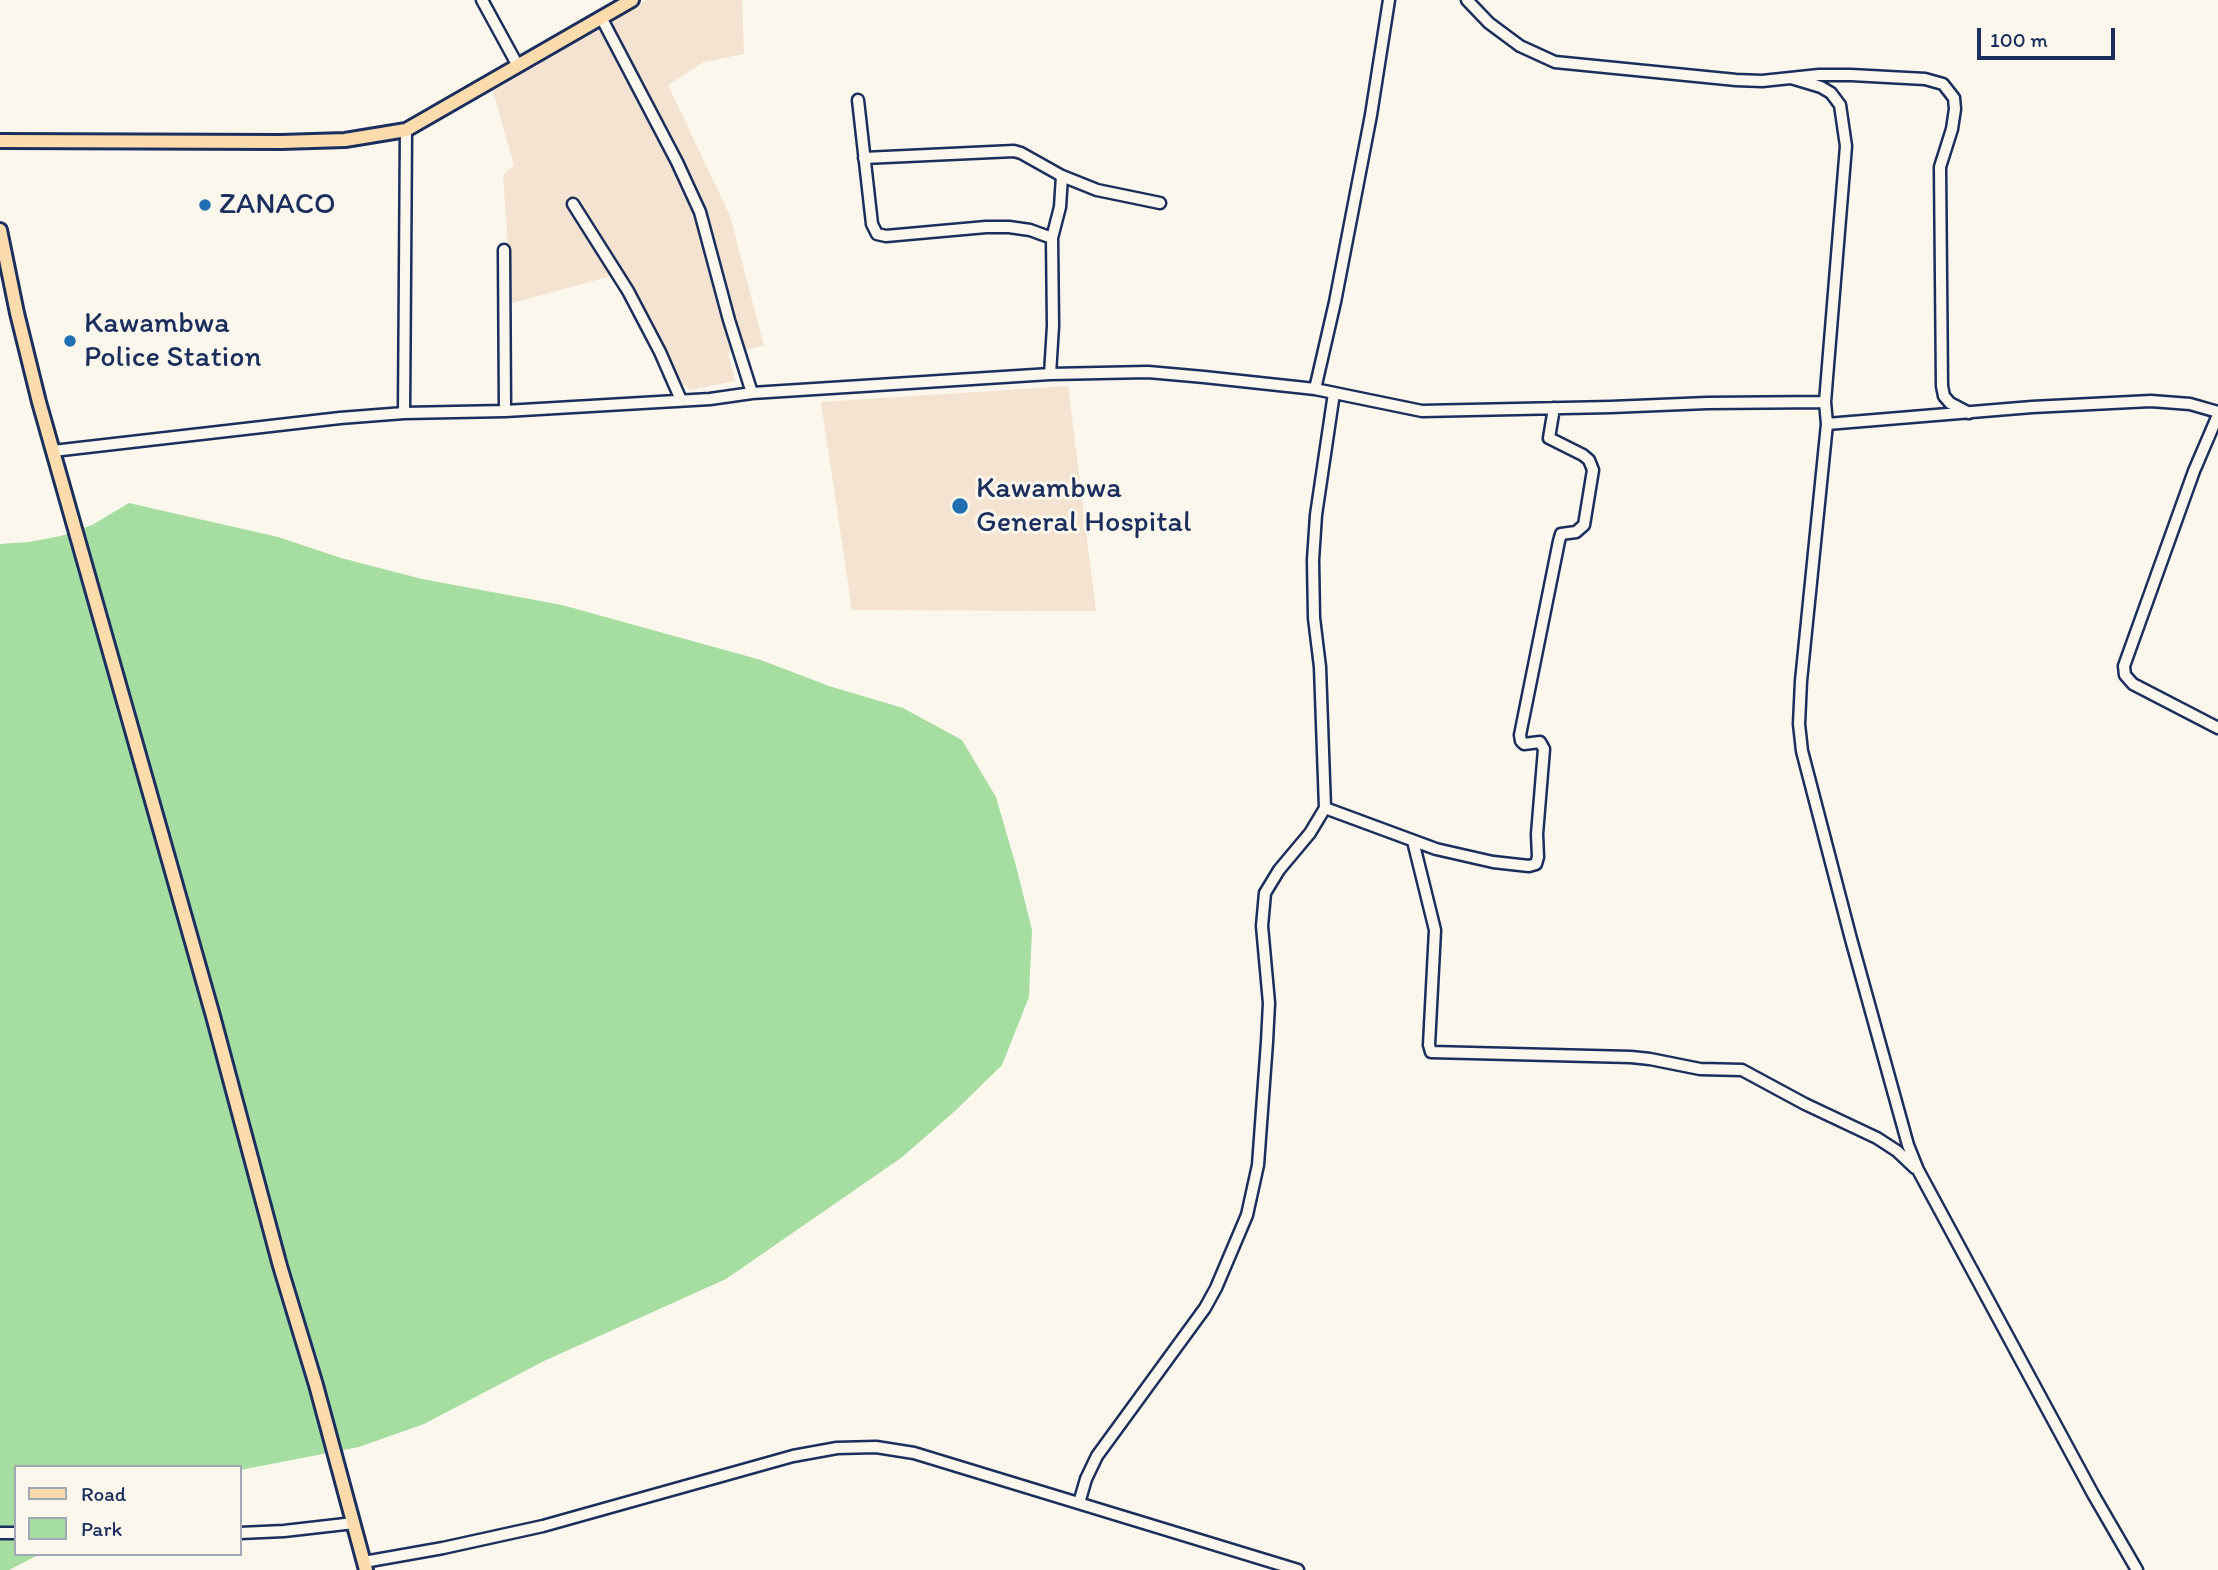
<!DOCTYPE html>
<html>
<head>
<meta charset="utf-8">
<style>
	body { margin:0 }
	#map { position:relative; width:2218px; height:1570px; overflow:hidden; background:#fbf7ec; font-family:Itim,sans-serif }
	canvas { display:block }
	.legend { position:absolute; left:14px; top:1465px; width:228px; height:91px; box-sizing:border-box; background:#fbf7ec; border:2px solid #a1a7b3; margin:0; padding:9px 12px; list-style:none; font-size:21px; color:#1b2f5e }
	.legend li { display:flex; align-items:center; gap:14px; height:35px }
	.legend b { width:35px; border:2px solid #a1a7b3 }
	.scale { position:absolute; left:1977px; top:28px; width:138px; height:32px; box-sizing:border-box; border:4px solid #1b2f5e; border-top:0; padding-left:9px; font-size:21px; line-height:24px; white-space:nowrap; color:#1b2f5e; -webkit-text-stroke:5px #fbf7ec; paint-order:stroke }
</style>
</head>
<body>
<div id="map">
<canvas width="2218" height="1570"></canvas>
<ul class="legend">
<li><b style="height:9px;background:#fcdcac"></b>Road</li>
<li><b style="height:19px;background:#a6dea2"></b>Park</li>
</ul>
<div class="scale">100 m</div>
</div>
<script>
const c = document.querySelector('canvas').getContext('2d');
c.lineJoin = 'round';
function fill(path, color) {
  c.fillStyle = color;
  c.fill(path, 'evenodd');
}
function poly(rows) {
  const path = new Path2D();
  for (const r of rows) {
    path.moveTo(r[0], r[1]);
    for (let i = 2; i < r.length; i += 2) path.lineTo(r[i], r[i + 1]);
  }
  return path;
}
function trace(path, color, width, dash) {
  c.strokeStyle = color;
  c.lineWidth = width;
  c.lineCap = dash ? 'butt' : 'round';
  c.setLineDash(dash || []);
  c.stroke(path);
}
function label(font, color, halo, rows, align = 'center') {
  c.font = font + ' Itim,sans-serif';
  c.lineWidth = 6;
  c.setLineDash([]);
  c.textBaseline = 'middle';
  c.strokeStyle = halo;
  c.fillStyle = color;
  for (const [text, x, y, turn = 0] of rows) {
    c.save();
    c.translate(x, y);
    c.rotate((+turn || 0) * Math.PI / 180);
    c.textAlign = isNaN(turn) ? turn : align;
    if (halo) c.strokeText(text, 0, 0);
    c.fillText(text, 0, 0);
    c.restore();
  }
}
fill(poly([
	[647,0,742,0,744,54,704,62,668,85,730,216,764,346,728,352,735,381,690,390,675,377,623,273,512,303,503,175,514,165,493,91],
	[1068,386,1096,611,852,610,821,402]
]), '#f4e3d1');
fill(poly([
	[129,503,278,537,341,558,422,579,562,605,761,660,829,686,903,708,962,740,996,797,1016,866,1032,930,1029,997,1002,1065,955,1111,901,1158,726,1279,544,1361,424,1424,359,1447,240,1470,240,1467,16,1467,16,1554,40,1554,9,1570,0,1570,0,544,29,542,61,536,92,525]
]), '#a6dea2');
const minor = poly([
	[482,0,518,66],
	[1467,0,1489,23,1520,46,1555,62,1736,80,1762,81,1819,75,1851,75,1925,79,1943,84,1954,98,1955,109,1952,129,1940,167,1942,386,1944,396,1950,403,1969,413],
	[602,19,677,162,700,212,729,320,752,393],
	[1791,78,1821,87,1831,93,1840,105,1846,146,1825,402,1827,424,1801,681,1799,724,1802,751,1851,939,1908,1145,1918,1170,2093,1494,2137,1570],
	[858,100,872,224,877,234,886,236,986,227,1009,227,1030,230,1052,238],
	[864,158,1014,151,1021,153,1062,176,1097,190,1160,203],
	[573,204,628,291,660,352,681,400],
	[504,250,505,411],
	[1050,374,1053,326,1052,238,1060,207,1062,176],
	[1315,389,1335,302,1371,115,1389,0],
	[1334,393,1316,515,1313,560,1314,618,1320,667,1325,808,1436,849,1493,862,1529,866,1536,864,1538,857,1537,834,1544,749,1540,742,1524,744,1521,741,1520,735,1559,541,1561,534,1576,532,1584,525,1593,470,1589,460,1583,455,1549,438,1554,408],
	[404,413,406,130],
	[2218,415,2194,471,2124,666,2125,675,2133,684,2218,728],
	[1827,424,2032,407,2151,401,2190,404,2218,412],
	[53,451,340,418,404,413,505,411,710,399,752,393,1050,374,1148,372,1204,377,1315,389,1422,411,1611,407,1707,403,1825,402],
	[1413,841,1435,930,1429,1045,1431,1052,1631,1057,1650,1059,1700,1069,1742,1070,1805,1104,1877,1138,1897,1151,1915,1168],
	[1079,1503,1086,1479,1097,1456,1205,1308,1216,1288,1247,1215,1258,1165,1267,1042,1269,1003,1262,926,1265,893,1279,870,1310,833,1325,808],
	[0,1533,16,1533],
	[240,1533,284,1531,354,1523],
	[364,1562,443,1548,543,1526,793,1456,837,1448,876,1447,914,1453,1298,1570]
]);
const major = poly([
	[0,141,281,142,345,140,406,130,632,0],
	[0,230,17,313,39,402,213,1016,280,1266,316,1385,366,1570]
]);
trace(minor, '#1b2f5e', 15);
trace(major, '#1b2f5e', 18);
trace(minor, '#fbf7ec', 10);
trace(major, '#fcdcac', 12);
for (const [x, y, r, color] of [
	[205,205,7,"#1f6fb2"],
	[70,341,7,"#1f6fb2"],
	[960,506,9,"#1f6fb2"]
]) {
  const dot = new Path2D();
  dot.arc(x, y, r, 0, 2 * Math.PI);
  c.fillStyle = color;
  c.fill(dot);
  trace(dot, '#fbf7ec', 2.5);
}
label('30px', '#1b2f5e', '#fbf7ec', [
	["ZANACO",219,205],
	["Kawambwa",84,324],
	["Police Station",84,358],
	["Kawambwa",976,489],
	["General Hospital",976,523]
], 'left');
</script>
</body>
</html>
